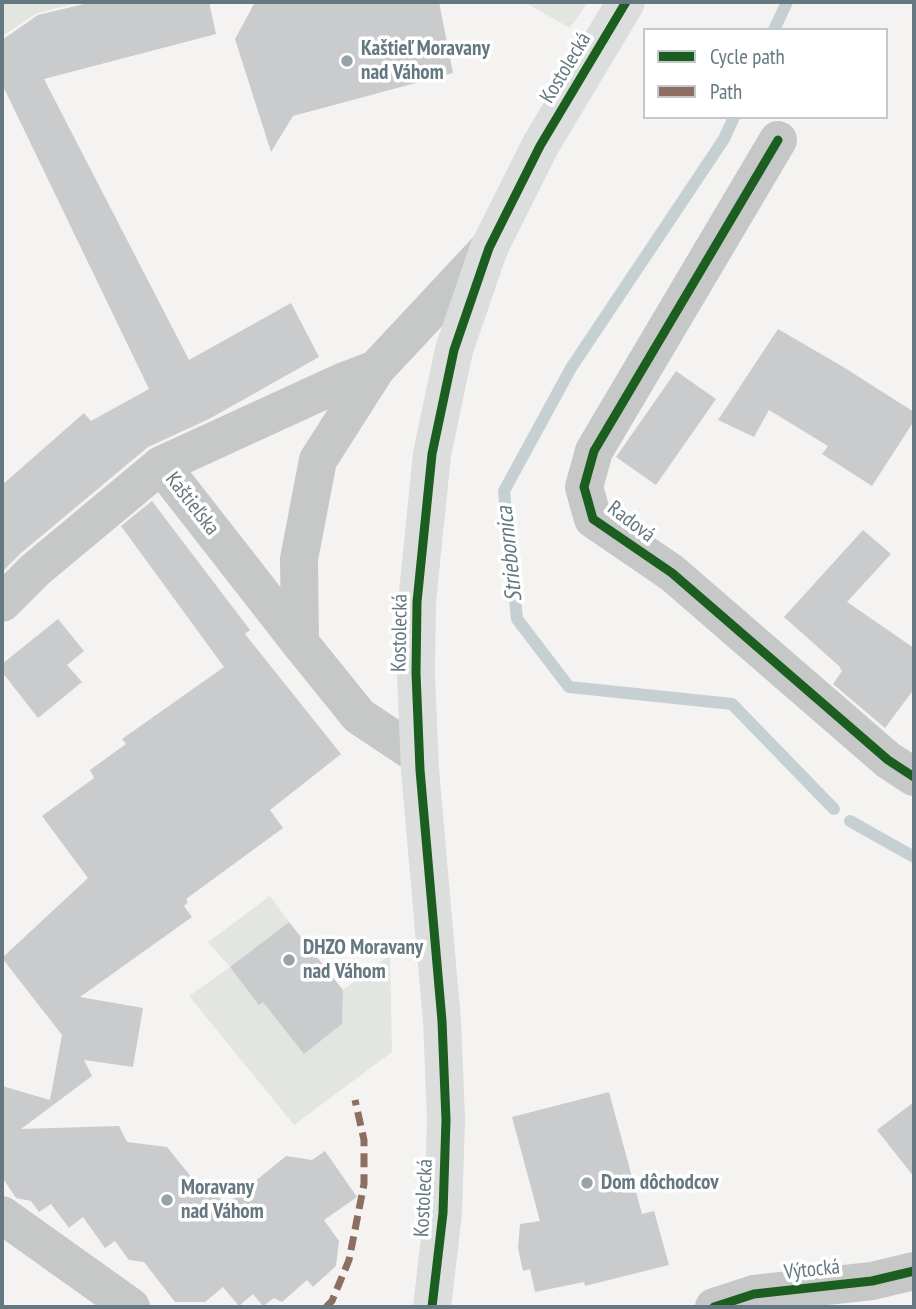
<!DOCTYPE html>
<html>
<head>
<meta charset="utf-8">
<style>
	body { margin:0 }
	#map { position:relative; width:916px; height:1309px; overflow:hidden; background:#f4f3f2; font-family:"PT Sans Narrow",sans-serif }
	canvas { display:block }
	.frame { position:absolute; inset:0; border:4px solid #657881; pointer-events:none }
	.legend { position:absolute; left:643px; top:28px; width:245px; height:91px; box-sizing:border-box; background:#fff; border:2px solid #c1c9cd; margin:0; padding:9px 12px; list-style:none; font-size:21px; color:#657881 }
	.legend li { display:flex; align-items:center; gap:14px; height:35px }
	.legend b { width:35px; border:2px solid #c1c9cd }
</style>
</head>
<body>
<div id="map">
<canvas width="916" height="1309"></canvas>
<div class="frame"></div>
<ul class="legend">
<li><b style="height:9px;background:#1b5e20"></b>Cycle path</li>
<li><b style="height:9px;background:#8d6e63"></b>Path</li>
</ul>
</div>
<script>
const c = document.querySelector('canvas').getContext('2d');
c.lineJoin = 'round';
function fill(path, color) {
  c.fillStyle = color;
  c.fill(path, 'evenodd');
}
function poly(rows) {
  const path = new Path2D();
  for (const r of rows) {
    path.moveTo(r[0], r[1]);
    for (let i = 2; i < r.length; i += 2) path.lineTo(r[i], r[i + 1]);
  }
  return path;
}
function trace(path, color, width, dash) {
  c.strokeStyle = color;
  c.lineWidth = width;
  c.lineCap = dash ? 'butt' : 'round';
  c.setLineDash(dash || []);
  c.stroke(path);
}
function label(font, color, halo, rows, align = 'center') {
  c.font = font + ' "PT Sans Narrow",sans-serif';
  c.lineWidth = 7;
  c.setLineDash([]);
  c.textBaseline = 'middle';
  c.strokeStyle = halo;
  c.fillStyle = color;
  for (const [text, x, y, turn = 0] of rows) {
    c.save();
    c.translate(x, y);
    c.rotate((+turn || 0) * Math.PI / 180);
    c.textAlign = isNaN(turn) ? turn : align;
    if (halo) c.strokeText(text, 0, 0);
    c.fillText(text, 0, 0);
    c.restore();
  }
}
fill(poly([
	[2,2,82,2,37,13,2,36],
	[524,2,588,2,570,28],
	[270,896,289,922,230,967,270,996,304,1054,342,1024,343,990,390,955,392,1052,294,1125,189,996,230,967,208,942]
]), '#e3e5e0');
trace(poly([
	[774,30,787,2],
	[734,117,724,139,571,368,504,491,517,619,569,687,732,704,834,809],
	[850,821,914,857]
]), '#c6d0d2', 12);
fill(poly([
	[92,2,209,2,216,34,44,79,189,360,291,303,319,357,209,419,148,447,21,553,2,572,2,485,84,413,91,421,149,389,2,84,2,40,38,15],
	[255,2,439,2,453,73,293,116,271,152,235,39],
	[778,329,845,368,914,412,914,421,872,486,822,454,828,446,769,410,754,437,718,420],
	[676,371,716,399,656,485,616,457],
	[152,501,250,630,245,634,341,754,270,810,283,828,186,899,188,902,184,906,192,917,80,997,143,1008,133,1067,84,1060,92,1076,21,1129,119,1126,127,1142,167,1147,200,1188,207,1182,226,1205,286,1156,312,1160,325,1151,357,1197,324,1220,339,1241,336,1266,313,1287,307,1280,282,1302,274,1298,263,1306,253,1294,239,1306,223,1287,205,1302,175,1302,144,1262,129,1260,115,1241,105,1248,83,1217,69,1228,51,1204,39,1212,31,1201,16,1198,2,1177,2,1086,50,1100,62,1035,2,958,88,878,42,816,94,778,90,770,126,744,122,739,224,667,121,526],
	[863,530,891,554,847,602,914,648,914,689,885,728,833,684,842,671,839,666,784,617],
	[58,619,84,651,67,665,82,682,38,718,2,672,2,664],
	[289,922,343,990,342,1024,304,1054,263,1002,259,1005,230,967],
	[609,1092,642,1214,654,1211,669,1265,585,1286,584,1282,535,1292,530,1269,523,1271,518,1248,520,1224,540,1221,512,1117],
	[914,1102,914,1177,877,1130]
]), '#cacbcc');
trace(poly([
	[778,140,594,451,584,487,593,519,672,573,888,760,914,777],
	[376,369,318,460,299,559,300,643,359,716,419,756],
	[161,465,300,643],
	[2,603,35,570,161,465,342,382,376,369,489,248],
	[2,1215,131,1307],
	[714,1307,754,1294,872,1281,914,1271]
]), '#c6c8c8', 38);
trace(poly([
	[432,1307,443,1213,446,1120,442,1021,420,770,416,673,417,602,432,454,454,350,489,248,540,146,626,2]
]), '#dcdddd', 38);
trace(poly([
	[326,1307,332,1301,349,1260,364,1184,364,1140,355,1100]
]), '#8d6e63', 7, [14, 7]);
trace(poly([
	[778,140,594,451,584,487,593,519,672,573,888,760,914,777],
	[432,1307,443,1213,446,1120,442,1021,420,770,416,673,417,602,432,454,454,350,489,248,540,146,626,2],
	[714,1307,754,1294,872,1281,914,1271]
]), '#1b5e20', 9);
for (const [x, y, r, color] of [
	[347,61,7,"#97a3a9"],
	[289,960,7,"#97a3a9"],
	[587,1183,7,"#97a3a9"],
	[167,1200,7,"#97a3a9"]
]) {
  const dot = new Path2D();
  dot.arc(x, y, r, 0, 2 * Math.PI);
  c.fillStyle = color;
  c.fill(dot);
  trace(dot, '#fff', 2.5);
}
label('bold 21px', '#657881', '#fff', [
	["Kaštieľ Moravany",361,49],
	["nad Váhom",361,73],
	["DHZO Moravany",303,948],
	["nad Váhom",303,972],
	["Dom dôchodcov",601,1183],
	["Moravany",181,1188],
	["nad Váhom",181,1212]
], 'left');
label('21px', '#657881', '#fff', [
	["Kostolecká",566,68,-59],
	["Kaštieľska",192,504,52],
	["Radová",631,522,37],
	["Kostolecká",400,633,-89],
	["Kostolecká",424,1198,-87],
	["Výtocká",812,1270,-6]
]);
label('italic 23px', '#617a7e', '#fff', [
	["Striebornica",510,554,-96]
]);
</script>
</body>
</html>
